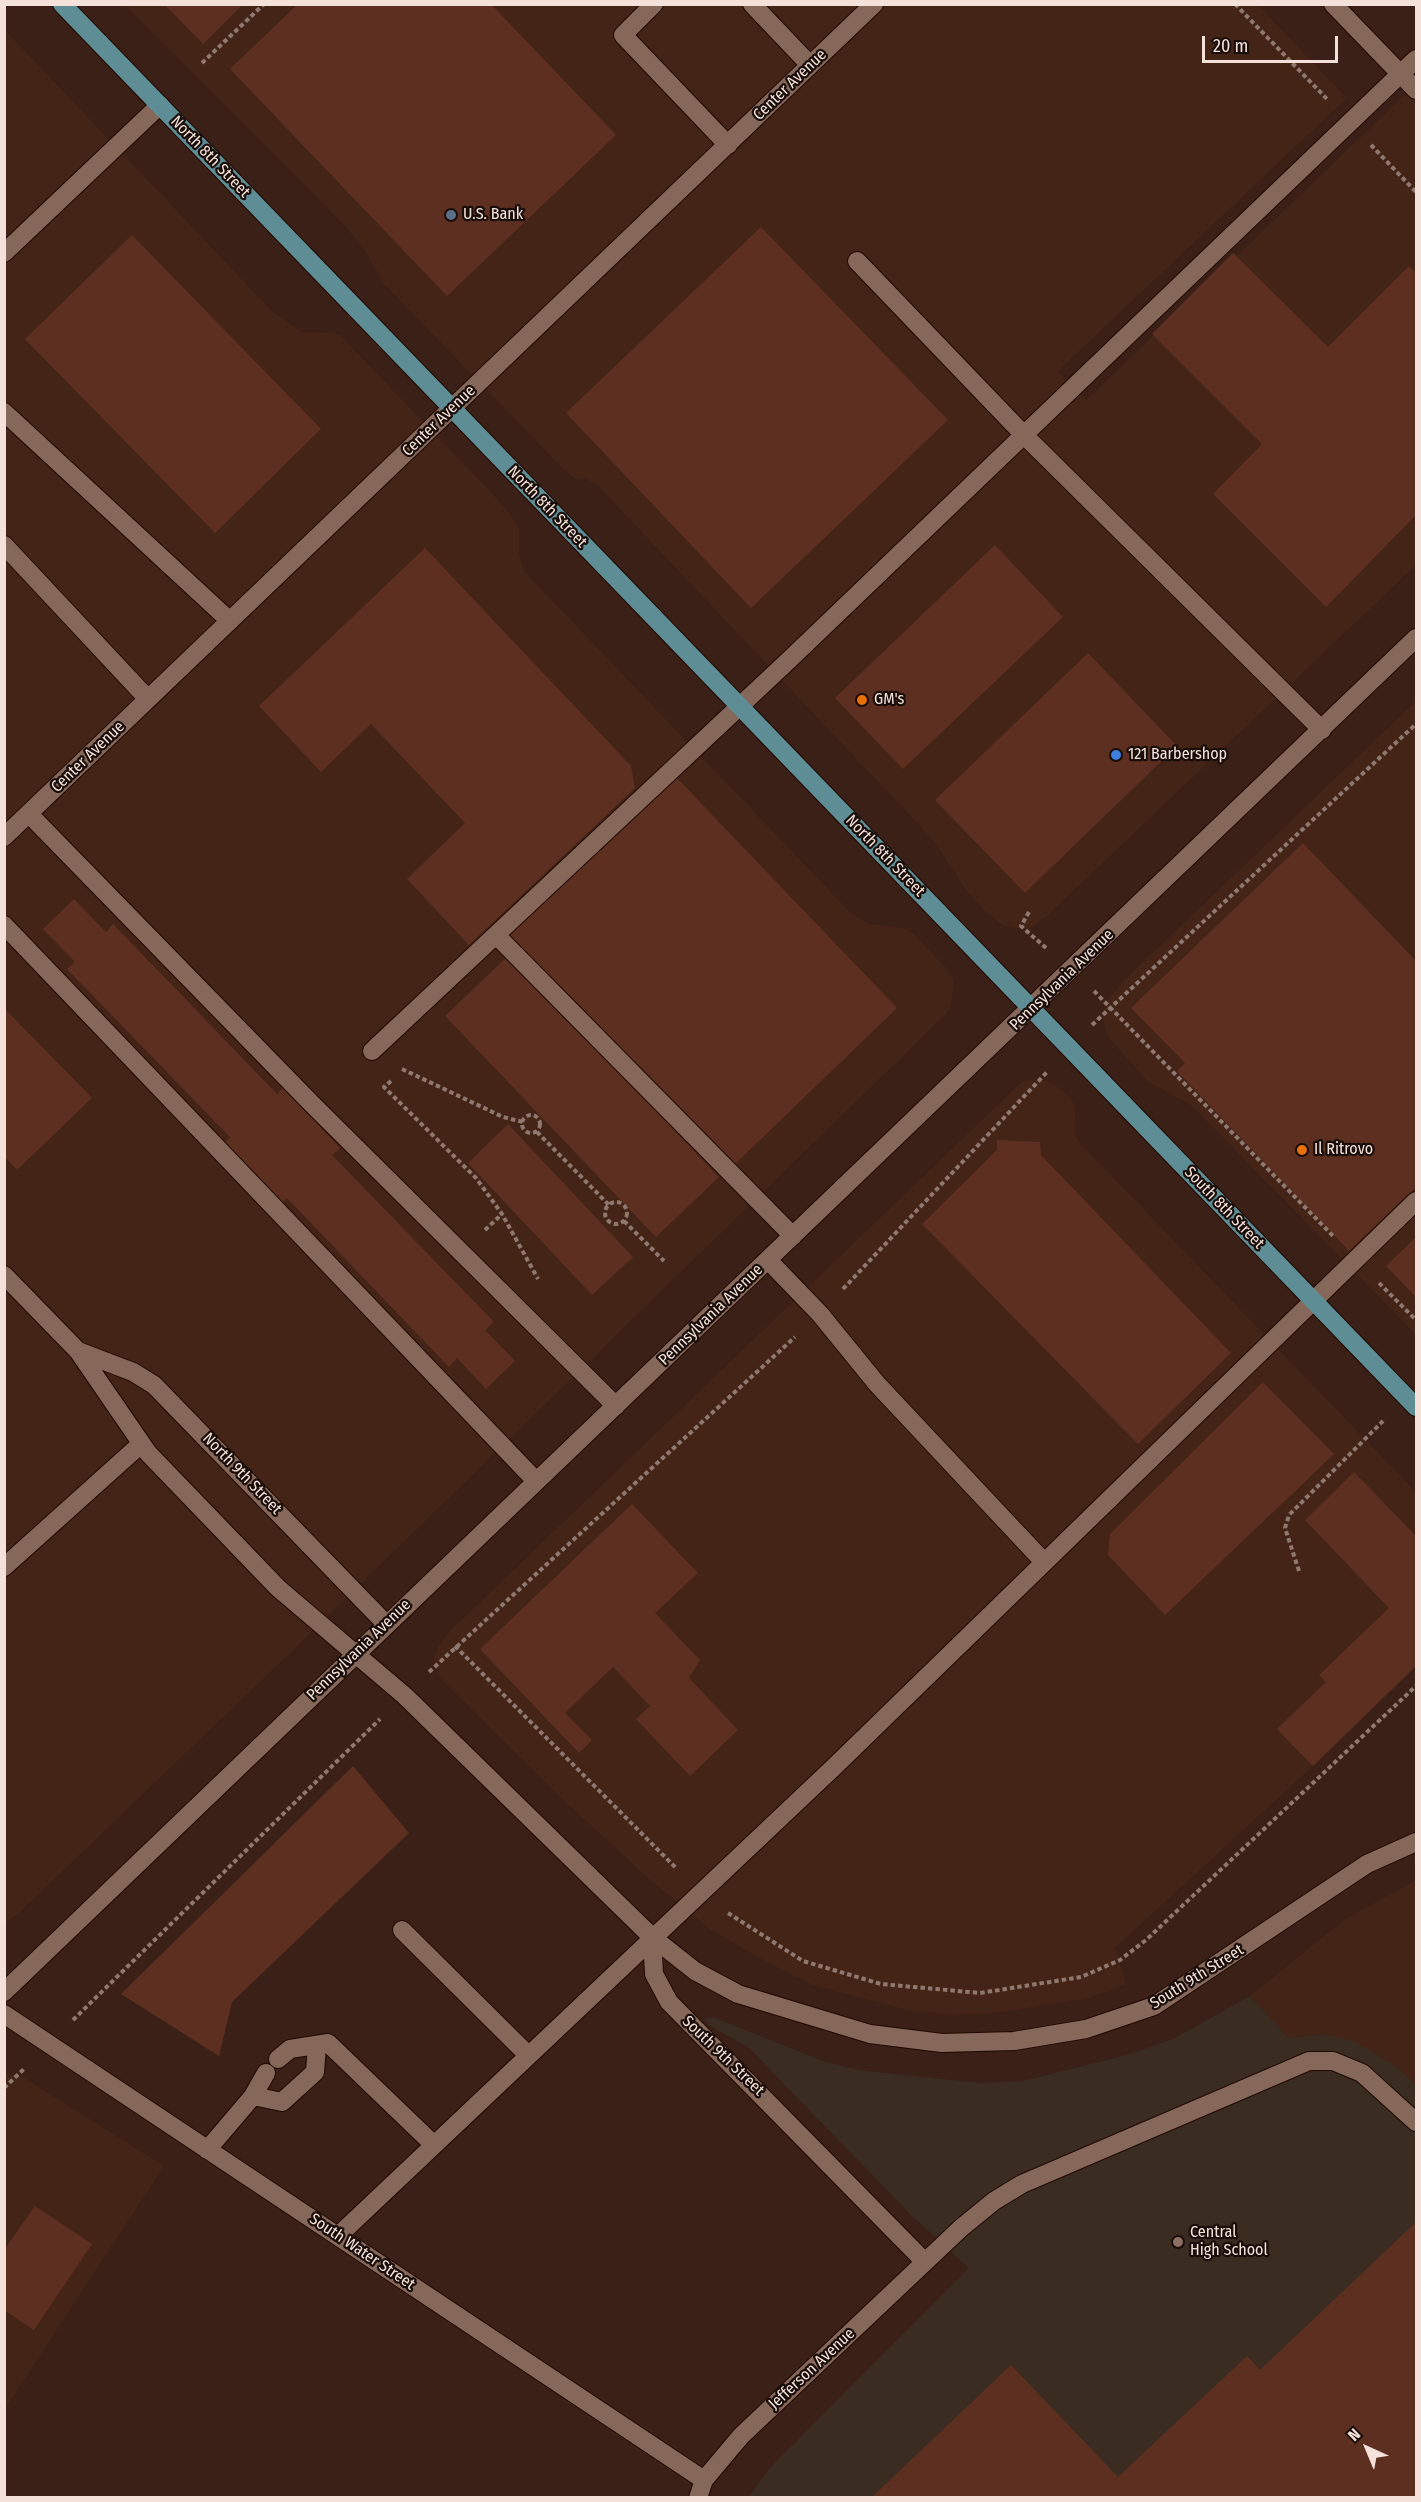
<!DOCTYPE html>
<html>
<head>
<meta charset="utf-8">
<style>
	body { margin:0 }
	#map { position:relative; width:1421px; height:2502px; overflow:hidden; background:#3a2016; font-family:"Fira Sans Condensed",sans-serif }
	canvas { display:block }
	.frame { position:absolute; inset:0; border:6px solid #f4e2da; pointer-events:none }
	.north { position:absolute; left:1337px; top:2418px; width:60px; height:60px; -webkit-text-stroke:4px #190d09; paint-order:stroke; rotate:316deg; font-size:16px; font-weight:700; line-height:24px; text-align:center; color:#f4e2da }
	.north::after { content:''; display:block; margin:auto; width:21px; height:27px; background:#f4e2da; clip-path:polygon(50% 0,100% 100%,50% 72%,0 100%) }
	.scale { position:absolute; left:1202px; top:36px; width:136px; height:27px; box-sizing:border-box; border:3px solid #f4e2da; border-top:0; padding-left:8px; font-size:18px; line-height:21px; white-space:nowrap; color:#f4e2da; -webkit-text-stroke:4px #190d09; paint-order:stroke }
</style>
</head>
<body>
<div id="map">
<canvas width="1421" height="2502"></canvas>
<div class="frame"></div>
<div class="north">N</div>
<div class="scale">20 m</div>
</div>
<script>
const c = document.querySelector('canvas').getContext('2d');
c.lineJoin = 'round';
function fill(path, color) {
  c.fillStyle = color;
  c.fill(path, 'evenodd');
}
function poly(rows) {
  const path = new Path2D();
  for (const r of rows) {
    if (r.length === 3) {
      path.moveTo(r[0] + r[2], r[1]);
      path.arc(r[0], r[1], r[2], 0, 2 * Math.PI);
      continue;
    }
    path.moveTo(r[0], r[1]);
    for (let i = 2; i < r.length; i += 2) path.lineTo(r[i], r[i + 1]);
  }
  return path;
}
function trace(path, color, width, dash) {
  c.strokeStyle = color;
  c.lineWidth = width;
  c.lineCap = dash ? 'butt' : 'round';
  c.setLineDash(dash || []);
  c.stroke(path);
}
function label(font, color, halo, rows, align = 'center') {
  c.font = font + ' "Fira Sans Condensed",sans-serif';
  c.lineWidth = 4.5;
  c.setLineDash([]);
  c.textBaseline = 'middle';
  c.strokeStyle = halo;
  c.fillStyle = color;
  for (const [text, x, y, turn = 0] of rows) {
    c.save();
    c.translate(x, y);
    c.rotate((+turn || 0) * Math.PI / 180);
    c.textAlign = isNaN(turn) ? turn : align;
    if (halo) c.strokeText(text, 0, 0);
    c.fillText(text, 0, 0);
    c.restore();
  }
}
fill(poly([
	[125,5,1258,5,1347,98,1058,371,1086,400,1416,84,1416,565,1048,915,1027,930,1004,926,984,910,966,890,935,843,919,825,599,487,586,479,576,479,566,472,384,284,366,252,346,227],
	[4,29,273,312,302,332,335,333,341,336,488,489,511,515,519,529,519,553,524,571,850,912,867,923,906,929,913,933,946,968,954,980,951,1006,946,1014,262,1680,19,1913,5,1923],
	[1416,701,1416,1335,1191,1105,1148,1082,1109,1038,1102,1018,1108,1000,1122,982],
	[1041,1080,1054,1084,1071,1098,1075,1107,1076,1137,1081,1144,1416,1492,1416,1666,1313,1766,1115,1948,1126,1984,1089,1998,996,2013,949,2015,907,2010,813,1985,766,1962,711,1930,648,1878,563,1800,440,1678,434,1660,438,1647,450,1631,1013,1090,1023,1081],
	[1416,1880,1416,2085,1396,2066,1325,2034,1289,2038,1250,1996,1344,1920],
	[6,2074,23,2077,164,2166,5,2409]
]), '#442416');
fill(poly([
	[1250,1996,1289,2038,1325,2034,1354,2041,1396,2066,1416,2085,1416,2497,749,2497,768,2470,969,2268,911,2215,748,2047,708,2025,705,2019,713,2017,823,2061,858,2070,979,2083,1023,2081,1127,2055,1173,2039]
]), '#3a2c20');
fill(poly([
	[164,4,243,4,203,44],
	[298,4,491,4,616,135,447,296,230,69],
	[761,227,948,420,751,608,566,413],
	[132,235,321,429,215,533,25,339],
	[1233,253,1328,347,1409,266,1416,273,1416,515,1326,607,1213,494,1262,444,1152,334],
	[995,545,1063,617,903,769,835,698],
	[425,548,631,766,635,788,469,945,407,879,465,823,371,724,321,772,259,706],
	[1088,653,1177,746,1025,893,935,800],
	[674,775,897,1008,731,1168,508,935],
	[1303,843,1416,961,1416,1187,1349,1251,1177,1071,1185,1063,1131,1008],
	[74,899,106,932,113,924,277,1094,283,1088,340,1148,332,1155,494,1322,485,1330,515,1361,486,1389,457,1358,449,1367,287,1198,281,1204,223,1144,230,1137,67,969,75,962,43,929],
	[508,956,719,1177,656,1237,445,1016],
	[4,1008,92,1098,17,1170,4,1156],
	[508,1124,633,1257,592,1295,468,1163],
	[997,1140,1040,1142,1041,1155,1231,1353,1138,1444,922,1224,997,1150],
	[1416,1237,1416,1297,1386,1266],
	[1263,1382,1334,1454,1165,1615,1108,1555,1110,1534],
	[1354,1472,1416,1536,1416,1666,1313,1766,1277,1729,1326,1682,1319,1675,1389,1608,1305,1520],
	[632,1504,698,1573,655,1613,700,1660,689,1678,738,1730,690,1776,636,1719,650,1706,613,1667,565,1713,592,1740,579,1753,480,1649],
	[353,1766,409,1833,232,2002,219,2056,121,1994],
	[35,2206,92,2244,34,2330,4,2310,4,2250],
	[1416,2222,1416,2498,871,2498,1011,2365,1118,2477,1247,2356,1260,2370]
]), '#5d2f20');
const minor = poly([
	[654,4,623,35,728,145],
	[752,4,810,65],
	[1333,4,1416,90],
	[4,253,160,105],
	[857,261,1024,435,1322,730],
	[4,412,230,621],
	[4,545,148,699],
	[29,814,312,1104,616,1406],
	[4,837,874,4],
	[4,925,536,1481],
	[496,935,793,1236],
	[372,1051,789,660,1416,59],
	[768,1260,820,1314,877,1384,1044,1562],
	[4,1275,78,1351,148,1453,278,1588,405,1696,652,1937,695,1971,738,1994,870,2034,942,2043,1014,2041,1086,2029,1154,2006,1367,1864,1416,1842],
	[78,1351,133,1372,154,1385,386,1624],
	[4,1567,141,1444],
	[402,1930,528,2055],
	[652,1937,654,1974,669,2002,925,2262],
	[4,1992,1416,638],
	[4,2014,704,2480],
	[278,2059,290,2049,328,2043,433,2144],
	[253,2096,282,2102,315,2072,317,2046],
	[207,2150,253,2096,266,2073],
	[338,2236,835,1766,1416,1201],
	[698,2498,704,2480,741,2436,961,2228,994,2201,1022,2184,1309,2061,1333,2061,1362,2073,1416,2122]
]);
const major = poly([
	[62,4,1416,1407]
]);
trace(minor, '#200902', 20);
trace(major, '#200902', 20);
trace(poly([
	[1235,4,1327,99],
	[202,63,264,4],
	[1371,145,1416,192],
	[1029,912,1021,926,1046,948],
	[1094,991,1334,1237],
	[1092,1025,1416,724],
	[402,1069,503,1117,523,1122],
	[391,1081,384,1087,476,1178,502,1214,538,1279],
	[531,1124,9],
	[537,1132,609,1205],
	[616,1213,11],
	[624,1221,664,1261],
	[485,1230,502,1214],
	[1379,1283,1416,1320],
	[843,1289,1047,1072],
	[1299,1571,1285,1528,1289,1515,1383,1421],
	[455,1646,677,1869],
	[429,1672,795,1337],
	[728,1913,803,1961,881,1984,980,1993,1081,1977,1120,1960,1146,1940,1416,1686],
	[73,2020,380,1719],
	[4,2088,25,2068]
]), '#8e786f', 4, [4.5, 3]);
trace(minor, '#86685b', 18);
trace(major, '#5e8d95', 18);
for (const [x, y, r, color] of [
	[451,215,6,"#5c6f8a"],
	[862,700,6,"#e8710a"],
	[1116,755,6,"#3f7fe0"],
	[1302,1150,6,"#e8710a"],
	[1178,2242,6,"#8d6e63"]
]) {
  const dot = new Path2D();
  dot.arc(x, y, r, 0, 2 * Math.PI);
  c.fillStyle = color;
  c.fill(dot);
  trace(dot, '#190d09', 2);
}
label('16px', '#f4e2da', '#190d09', [
	["Center Avenue",790,85,-44],
	["North 8th Street",210,157,46],
	["Center Avenue",439,421,-44],
	["North 8th Street",547,507,46],
	["Center Avenue",88,757,-44],
	["North 8th Street",885,856,46],
	["Pennsylvania Avenue",1062,980,-44],
	["South 8th Street",1224,1208,46],
	["Pennsylvania Avenue",711,1315,-44],
	["North 9th Street",242,1474,46],
	["Pennsylvania Avenue",359,1650,-44],
	["South 9th Street",1197,1977,-32],
	["South 9th Street",723,2056,44],
	["South Water Street",362,2252,34],
	["Jefferson Avenue",812,2369,-43]
]);
label('16px', '#f4e2da', '#190d09', [
	["U.S. Bank",463,215],
	["GM's",874,700],
	["121 Barbershop",1128,755],
	["Il Ritrovo",1314,1150],
	["Central",1190,2233],
	["High School",1190,2251]
], 'left');
</script>
</body>
</html>
